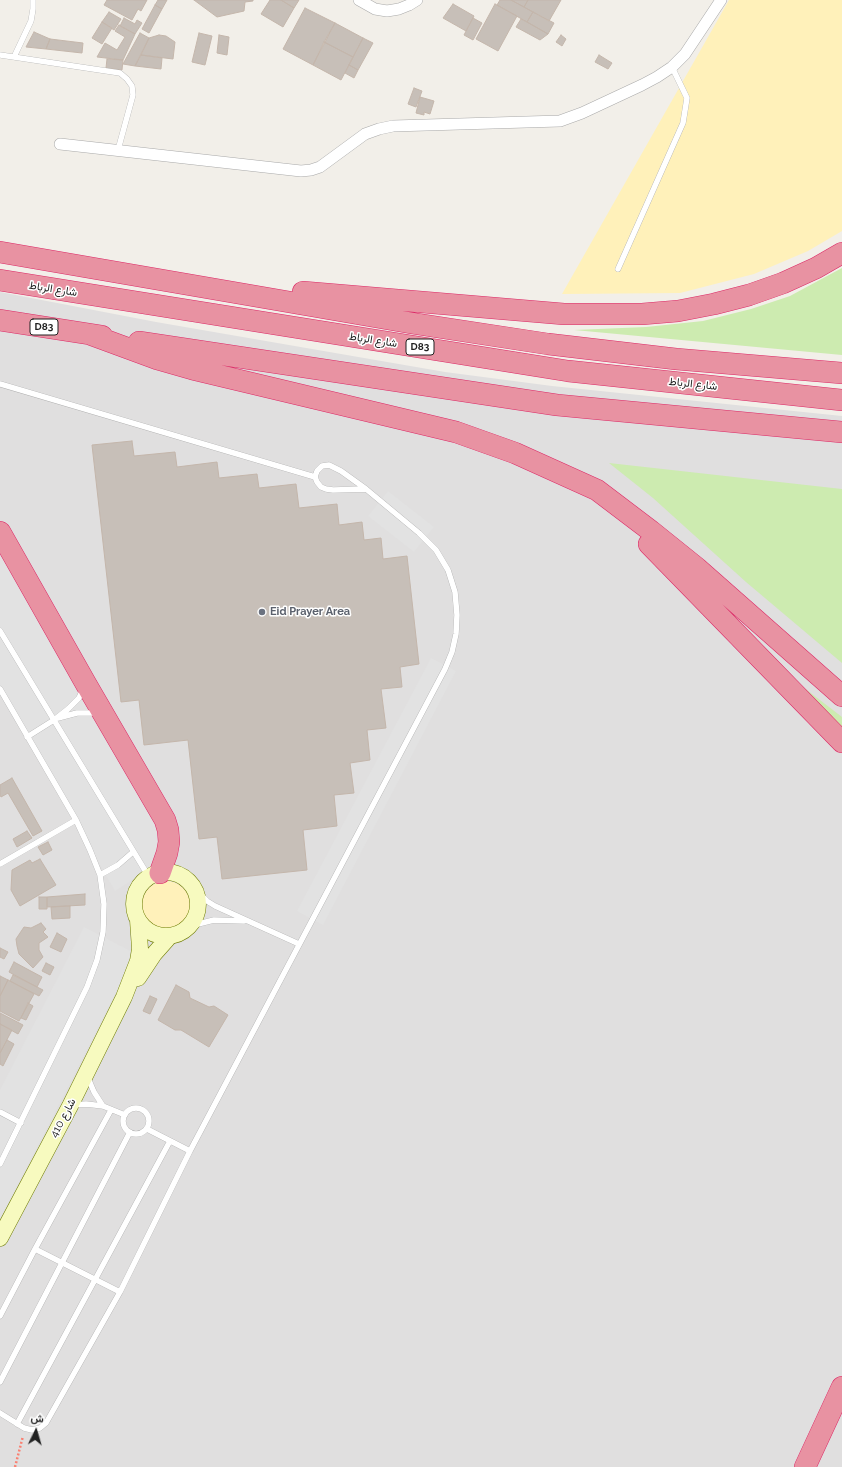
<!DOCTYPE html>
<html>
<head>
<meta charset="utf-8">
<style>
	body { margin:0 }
	#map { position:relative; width:842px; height:1467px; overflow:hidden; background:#f2efe9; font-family:Raleway,Vazirmatn,sans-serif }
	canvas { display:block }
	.north { position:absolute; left:16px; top:1411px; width:40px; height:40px; -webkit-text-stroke:3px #fff; paint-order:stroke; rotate:5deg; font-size:11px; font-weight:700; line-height:16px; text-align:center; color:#222 }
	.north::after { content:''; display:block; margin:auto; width:14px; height:18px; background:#222; clip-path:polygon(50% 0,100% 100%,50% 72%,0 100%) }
</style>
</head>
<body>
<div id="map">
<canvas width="842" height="1467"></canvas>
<div class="north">ش</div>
</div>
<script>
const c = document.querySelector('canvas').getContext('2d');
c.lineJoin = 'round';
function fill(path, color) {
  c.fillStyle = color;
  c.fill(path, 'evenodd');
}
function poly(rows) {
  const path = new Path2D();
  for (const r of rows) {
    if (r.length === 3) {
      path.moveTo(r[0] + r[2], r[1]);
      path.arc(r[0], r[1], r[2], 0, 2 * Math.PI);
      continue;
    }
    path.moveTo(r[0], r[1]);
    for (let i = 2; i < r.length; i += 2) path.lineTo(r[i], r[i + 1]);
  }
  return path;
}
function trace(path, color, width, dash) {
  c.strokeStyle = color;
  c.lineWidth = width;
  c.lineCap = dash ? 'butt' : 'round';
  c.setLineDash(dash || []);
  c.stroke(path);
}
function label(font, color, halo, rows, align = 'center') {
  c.font = font + ' Raleway,Vazirmatn,sans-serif';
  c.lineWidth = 3;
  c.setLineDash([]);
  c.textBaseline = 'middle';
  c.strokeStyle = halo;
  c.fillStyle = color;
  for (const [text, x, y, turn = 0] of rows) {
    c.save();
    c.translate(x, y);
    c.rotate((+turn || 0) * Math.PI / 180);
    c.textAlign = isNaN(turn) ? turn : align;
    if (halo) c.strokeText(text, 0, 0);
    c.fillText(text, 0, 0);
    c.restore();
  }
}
fill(poly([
	[0,292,156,322,445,372,552,386,842,416,842,1467,0,1467]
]), '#e0dfdf');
fill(poly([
	[842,268,842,355,574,330,646,327,703,321,751,309,790,296],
	[609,463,842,489,842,663,746,582,653,498],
	[790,677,842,717,842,731]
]), '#cdebb0');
fill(poly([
	[729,0,842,0,842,231,808,251,754,274,680,293,562,294],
	[166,905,24]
]), '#fff1ba');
fill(poly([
	[388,491,434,527,414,552,368,516],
	[0,546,164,832,162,861,115,891,0,692],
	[431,658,456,671,323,925,297,911],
	[84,927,136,954,0,1220,0,1090]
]), '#e2e2e2');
const building = poly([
	[107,0,147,0,141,11,138,9,132,20,104,5,107,0],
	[158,0,167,0,162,9,155,5,158,0],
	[194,0,253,0,253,1,245,2,244,11,217,17,194,0],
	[270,0,281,0,294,8,283,27,261,14,270,0],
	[281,0,299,0,294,8,281,0],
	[500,0,511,0,533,12,527,22,497,5,500,0],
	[511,0,528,0,524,7,511,0],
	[528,0,561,0,549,21,524,7,528,0],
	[453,4,474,16,466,31,443,18,453,4],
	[495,4,517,16,498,51,476,39,495,4],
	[155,5,162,9,149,33,142,29,155,5],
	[305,8,335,23,313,65,283,49,305,8],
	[109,12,121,19,114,30,102,22,109,12],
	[533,12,554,23,548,34,527,22,533,12],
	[124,18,135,24,137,20,142,23,135,34,120,26,124,18],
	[473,18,482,23,473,40,464,35,473,18],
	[521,19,527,22,548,34,540,40,516,27,521,19],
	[102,22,112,28,102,44,92,38,102,22],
	[335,23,363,38,353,57,324,42,335,23],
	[119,25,135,34,123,60,97,57,105,43,117,50,125,37,115,31,119,25],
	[34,32,50,39,46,49,26,47,34,32],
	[140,33,149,38,135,66,123,64,140,33],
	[199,33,212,36,205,65,192,62,199,33],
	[159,35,166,36,175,42,173,59,141,55,149,38,159,35],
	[219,35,229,37,227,55,217,53,219,35],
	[561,35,566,39,562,46,556,42,561,35],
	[363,38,373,43,358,70,349,65,363,38],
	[50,39,83,43,82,53,46,49,50,39],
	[324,42,353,57,341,80,313,65,324,42],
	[141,55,162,58,161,69,135,66,141,55],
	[599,55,612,63,608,69,595,62,599,55],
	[107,59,123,60,122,70,106,68,107,59],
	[349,65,358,70,354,78,345,73,349,65],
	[414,88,422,91,416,107,408,104,414,88],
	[420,97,434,101,430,114,424,112,424,115,416,113,420,97],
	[132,441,134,456,175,452,177,467,217,462,219,478,257,474,259,488,296,484,299,508,337,504,339,525,362,522,364,540,381,538,383,559,407,556,419,664,400,667,402,687,381,689,386,728,367,730,370,760,350,763,354,793,334,795,337,826,303,830,307,870,222,879,217,837,199,839,188,740,144,745,139,700,121,702,92,445,132,441],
	[12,778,42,831,33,836,8,793,1,797,0,795,0,785,12,778],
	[27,831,32,838,17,847,13,839,27,831],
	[48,842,52,850,43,855,38,847,48,842],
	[40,859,56,885,20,906,11,890,12,870,30,860,32,863,40,859],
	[85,894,85,905,47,907,47,897,85,894],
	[39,897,47,897,47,909,39,909,39,897],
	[70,906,70,918,52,919,51,907,70,906],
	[41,923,46,929,43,932,48,937,39,943,39,950,43,957,33,968,19,954,17,946,16,939,24,927,31,928,41,923],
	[57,933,67,939,61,952,50,947,57,933],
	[0,948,8,952,4,959,0,957,0,948],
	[14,962,42,977,37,987,9,972,14,962],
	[46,963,54,967,50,975,42,971,46,963],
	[13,975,43,990,39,996,10,981,13,975],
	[0,976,8,980,0,996,0,976],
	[8,980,34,994,19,1021,0,1011,0,996,8,980],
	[176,985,189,992,190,998,209,1007,214,1006,228,1015,209,1047,181,1030,175,1030,158,1020,176,985],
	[150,996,157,999,150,1014,143,1011,150,996],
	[28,1003,33,1006,26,1020,21,1018,28,1003],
	[0,1013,23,1025,18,1034,0,1024,0,1013],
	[0,1024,12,1030,0,1053,0,1024],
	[7,1040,14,1044,3,1066,0,1064,0,1053,7,1040]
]);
fill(building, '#c7bfb8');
trace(building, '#c4b6ab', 1);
const lane = poly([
	[0,55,120,73,127,79,132,86,133,95,118,150],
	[14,57,31,21,33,9,33,0],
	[618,269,683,123,687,98,672,67],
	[0,384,315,477],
	[329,465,341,471,366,489,333,490,326,489,321,487,317,482,315,477,317,471,322,466,329,465],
	[0,631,149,877],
	[0,689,76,820,90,850,100,875,104,904,103,932,97,960,87,987,0,1164],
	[58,718,77,713,96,713],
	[27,737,54,720,68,709,79,698,83,689],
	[0,864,76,820],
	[100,875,118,865,133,852],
	[194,888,207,901,215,906,299,944],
	[190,926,214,920,244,921],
	[88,1078,94,1092,103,1106],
	[73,1105,86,1104,103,1106,125,1115],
	[136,1121,13],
	[0,1112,21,1123],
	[147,1129,190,1151],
	[35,1249,120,1292],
	[0,1316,35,1249,111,1110],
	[0,1382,130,1132],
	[0,1413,24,1428,32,1430,40,1428,46,1423,120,1292,190,1151,445,669,452,652,456,634,457,615,455,592,448,570,436,550,419,533,366,489],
	[17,1424,170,1141]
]);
const street = poly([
	[359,0,375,9,387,11,399,9,409,5,417,0],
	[60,144,301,171,311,170,320,167,365,134,379,129,393,126,560,121,582,113,642,85,657,77,672,67,685,54,721,0]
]);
const secondary = poly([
	[166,904,32],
	[138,978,154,954,170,936],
	[0,1238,70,1106,124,997,138,961,140,949,138,920]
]);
const highway = poly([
	[0,252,411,323,548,344,676,359,842,373],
	[0,280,568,371,842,400],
	[303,292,564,314,642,314,678,311,714,304,749,295,783,283,816,268,842,253],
	[0,320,102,336],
	[89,334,157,359,192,369,456,432,515,453,597,490,651,531,697,568,842,696],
	[139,342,557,405,842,432],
	[0,532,86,684,165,820,168,830,169,842,167,853,160,873],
	[649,544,842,742],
	[805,1467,842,1387]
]);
trace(lane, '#a9a9a9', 6);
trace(street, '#a9a9a9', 12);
trace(secondary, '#707d05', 17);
trace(highway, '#dc2a67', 22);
trace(poly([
	[15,1467,23,1436]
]), '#fa8072', 2.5, [2, 2]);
trace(lane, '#fff', 5.5);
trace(street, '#fff', 11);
trace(secondary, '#f7fabf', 16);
trace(highway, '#e892a2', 21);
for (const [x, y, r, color] of [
	[262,612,4,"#6b7280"]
]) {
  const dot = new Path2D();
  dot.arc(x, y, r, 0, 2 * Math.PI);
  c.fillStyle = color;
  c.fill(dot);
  trace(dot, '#fff', 1.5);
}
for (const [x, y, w] of [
	[44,327,28],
	[420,347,28]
]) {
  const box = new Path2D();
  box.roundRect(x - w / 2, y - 8, w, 16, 3);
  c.fillStyle = '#fff';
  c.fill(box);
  trace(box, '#222', 1);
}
label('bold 10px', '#222', null, [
	["D83",44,327],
	["D83",420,347]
]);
label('11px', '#222', '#fff', [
	["شارع الرباط",53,289,9],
	["شارع الرباط",373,340,9],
	["شارع الرباط",693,384,6],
	["شارع 410",63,1118,-62]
]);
label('bold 11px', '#5b616d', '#fff', [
	["Eid Prayer Area",270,612]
], 'left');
</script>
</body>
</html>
